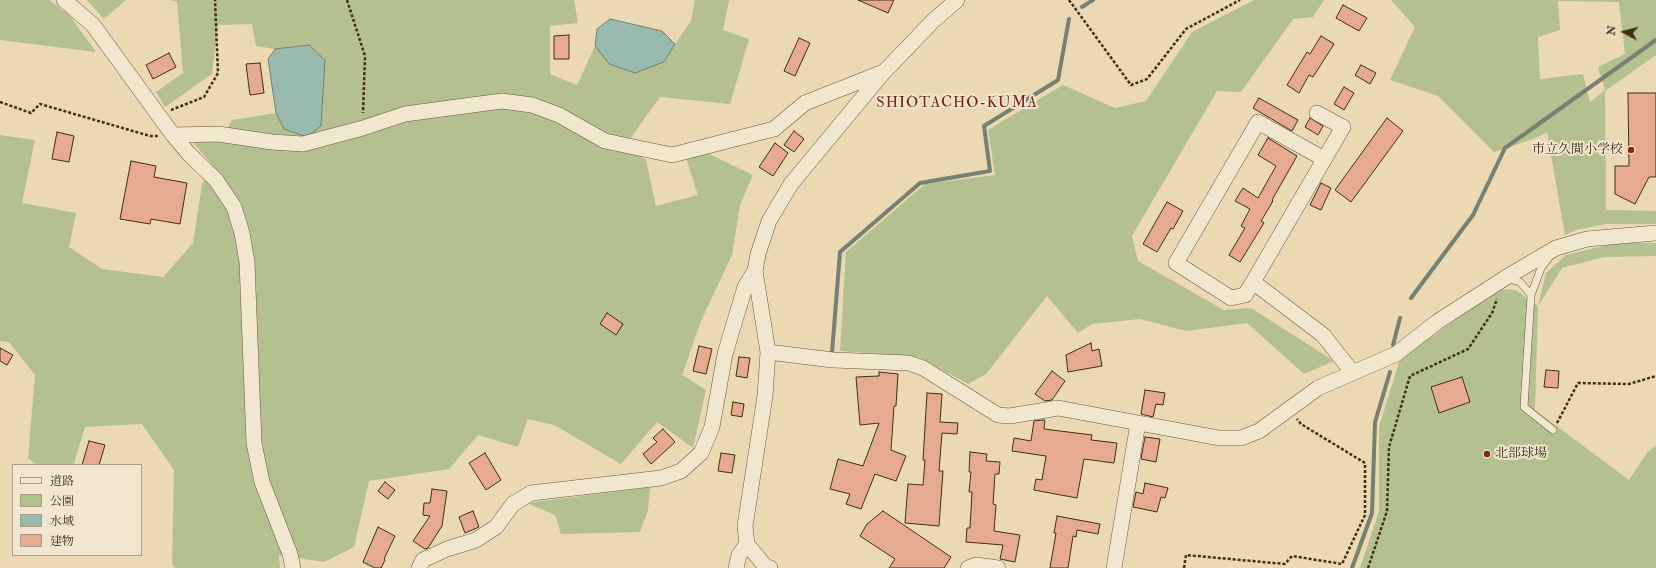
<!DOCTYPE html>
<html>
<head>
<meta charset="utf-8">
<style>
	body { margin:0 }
	#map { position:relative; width:1656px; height:568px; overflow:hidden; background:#ead9b3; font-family:"IM FELL Double Pica","Noto Serif JP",serif }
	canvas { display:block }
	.legend { position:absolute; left:12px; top:464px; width:130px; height:92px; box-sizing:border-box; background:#f1e6ce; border:1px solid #ab9c85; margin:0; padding:5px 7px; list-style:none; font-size:12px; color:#412e17 }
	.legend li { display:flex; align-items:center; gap:8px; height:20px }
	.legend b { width:20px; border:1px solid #ab9c85 }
	.north { position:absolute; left:1604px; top:12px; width:40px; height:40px; -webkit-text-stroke:3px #f1e6ce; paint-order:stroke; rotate:277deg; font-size:11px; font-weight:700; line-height:16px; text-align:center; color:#412e17 }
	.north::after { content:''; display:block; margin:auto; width:14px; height:18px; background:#412e17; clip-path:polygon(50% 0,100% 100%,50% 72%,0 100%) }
</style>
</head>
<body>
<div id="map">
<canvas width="1656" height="568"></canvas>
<ul class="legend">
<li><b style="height:5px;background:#f1e6ce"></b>道路</li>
<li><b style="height:11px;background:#b4c08f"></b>公園</li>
<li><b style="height:11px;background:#98baaf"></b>水域</li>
<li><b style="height:11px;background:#e6aa90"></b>建物</li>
</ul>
<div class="north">N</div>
</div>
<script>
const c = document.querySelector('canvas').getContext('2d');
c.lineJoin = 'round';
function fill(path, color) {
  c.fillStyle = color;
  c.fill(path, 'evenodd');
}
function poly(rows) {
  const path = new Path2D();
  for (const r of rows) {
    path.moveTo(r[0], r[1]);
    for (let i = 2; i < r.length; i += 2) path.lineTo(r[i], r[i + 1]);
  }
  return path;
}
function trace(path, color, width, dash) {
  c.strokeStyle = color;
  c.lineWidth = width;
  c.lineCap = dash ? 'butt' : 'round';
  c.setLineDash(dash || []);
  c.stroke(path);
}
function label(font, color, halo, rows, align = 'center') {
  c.font = font + ' "IM FELL Double Pica","Noto Serif JP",serif';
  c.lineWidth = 4;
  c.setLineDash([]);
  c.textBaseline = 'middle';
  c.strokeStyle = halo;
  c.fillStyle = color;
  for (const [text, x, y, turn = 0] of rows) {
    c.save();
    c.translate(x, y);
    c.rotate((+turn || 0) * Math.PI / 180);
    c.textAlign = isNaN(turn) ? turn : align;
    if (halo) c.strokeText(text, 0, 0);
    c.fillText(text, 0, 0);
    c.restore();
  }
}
fill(poly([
	[0,0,49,0,69,15,96,52,0,40],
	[87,0,126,0,104,19],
	[171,0,574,0,578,23,550,26,550,74,577,85,595,46,609,64,664,62,675,44,691,21,695,0,729,0,723,30,749,39,730,104,660,97,625,146,646,160,656,206,698,195,686,158,705,152,753,175,740,205,732,255,701,321,682,375,706,390,693,448,657,422,621,464,554,425,528,419,518,447,478,435,449,469,369,481,354,547,324,562,279,555,280,568,175,568,172,564,174,470,142,424,85,427,74,463,77,465,37,465,28,458,35,375,9,342,0,341,0,135,35,140,22,203,76,213,69,247,102,269,163,277,193,243,202,184,213,166,191,140,222,140,232,120,276,113,284,129,309,45,275,49,256,46,252,24,218,25,212,74,165,107,156,92,183,73,177,2],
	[1254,0,1324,0,1313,17,1293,19,1241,92,1217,91,1132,236,1138,261,1224,310,1251,308,1334,361,1304,374,1247,323,1186,331,1140,319,1092,324,1078,333,1047,296,986,374,968,384,919,357,840,351,846,252,925,184,995,175,988,130,1063,85,1115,108,1146,101,1192,32],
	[1391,0,1656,0,1656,55,1605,91,1606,210,1656,211,1656,224,1606,224,1576,230,1565,235,1547,132,1536,138,1494,152,1438,96,1390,80,1415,27],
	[1558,1,1619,2,1625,54,1598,67,1605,90,1590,102,1583,74,1540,79,1538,37,1560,30],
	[1615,243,1656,243,1656,256,1604,257,1562,268,1538,306,1535,410,1629,480,1647,453,1656,445,1656,568,1360,568,1379,511,1379,427,1400,359,1499,289,1516,290,1538,306,1546,273,1566,255],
	[650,487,648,510,640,532,561,534,555,515,527,503]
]), '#b4c08f');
const water = poly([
	[610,19,662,31,675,44,664,62,635,73,609,64,595,46,597,29,610,19],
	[309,45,325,60,321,126,307,137,284,129,276,113,268,59,275,49,309,45]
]);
fill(water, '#98baaf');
trace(water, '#758272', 1);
trace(poly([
	[1082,7,1093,0],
	[1411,298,1473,215,1505,148,1656,40],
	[1393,345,1400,318],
	[832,353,840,252,920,183,990,171,984,126,1058,80,1069,19],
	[1352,568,1372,513,1375,422,1390,372]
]), '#758272', 4);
const building = poly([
	[858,0,894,0,888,13,858,0],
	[1343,5,1367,18,1359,31,1336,18,1343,5],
	[569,35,569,59,554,59,554,36,569,35],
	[1321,36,1334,44,1313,77,1309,75,1299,93,1287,85,1307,52,1310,54,1321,36],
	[799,38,810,43,795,76,784,71,799,38],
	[169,53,176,67,153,79,146,65,169,53],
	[260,63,264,93,250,95,246,64,260,63],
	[1361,65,1376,73,1370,84,1355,75,1361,65],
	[1344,87,1354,93,1344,110,1334,104,1344,87],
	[1628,93,1656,93,1656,177,1649,177,1635,204,1615,194,1615,166,1629,166,1628,93],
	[1259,98,1298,120,1292,131,1253,108,1259,98],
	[1310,118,1323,126,1318,135,1305,127,1310,118],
	[1387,118,1403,131,1351,202,1335,190,1387,118],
	[794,131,804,139,794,152,784,145,794,131],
	[57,132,74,136,69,162,52,159,57,132],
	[1268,138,1297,156,1272,200,1273,201,1261,221,1264,223,1240,262,1229,255,1245,228,1241,226,1250,209,1235,201,1243,188,1258,198,1276,166,1258,155,1268,138],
	[775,143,788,153,773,176,759,167,775,143],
	[131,161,156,166,154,177,187,183,180,224,151,219,150,224,120,219,131,161],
	[1321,183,1331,188,1321,210,1310,205,1321,183],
	[1167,202,1183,211,1173,229,1171,228,1157,252,1143,244,1167,202],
	[607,313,623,324,616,335,600,324,607,313],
	[1091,343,1092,351,1099,349,1102,366,1068,372,1066,355,1091,343],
	[699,346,712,349,706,374,693,371,699,346],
	[0,348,13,355,7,365,0,361,0,348],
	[739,357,750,358,747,378,736,376,739,357],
	[1546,370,1559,371,1558,388,1544,387,1546,370],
	[1052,371,1065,381,1052,400,1045,401,1035,394,1052,371],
	[879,372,898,374,896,406,894,406,891,450,906,456,896,481,875,474,861,509,846,504,850,494,830,489,838,459,863,466,879,423,860,425,856,377,879,376,879,372],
	[1462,377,1470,402,1439,413,1431,387,1462,377],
	[1145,390,1165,393,1163,405,1156,404,1153,417,1141,414,1145,390],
	[927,393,942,394,940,422,958,423,957,434,942,433,939,471,943,471,939,526,905,523,908,484,923,485,925,460,923,460,927,393],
	[733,402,744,404,742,417,731,415,733,402],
	[1043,420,1045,420,1044,429,1092,435,1091,440,1117,443,1114,463,1084,459,1077,498,1034,490,1036,479,1042,480,1046,456,1012,451,1014,438,1031,441,1034,421,1043,420],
	[663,429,675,442,651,464,643,454,657,442,653,438,663,429],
	[1145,437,1160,439,1156,462,1141,459,1145,437],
	[89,441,105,445,99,465,82,465,89,441],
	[970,452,987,454,986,461,1000,462,999,474,995,474,993,504,996,505,994,531,1020,535,1015,562,1000,559,1003,545,966,542,967,528,970,528,972,492,969,492,971,472,969,472,970,452],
	[485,453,501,480,486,490,469,463,485,453],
	[721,453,735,455,732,473,718,471,721,453],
	[385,482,395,490,388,499,378,491,385,482],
	[1145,483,1168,488,1165,498,1161,497,1157,512,1133,507,1136,492,1143,494,1145,483],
	[432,489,447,491,442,526,428,548,425,549,413,541,430,516,423,515,424,503,430,503,432,489],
	[473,511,479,527,465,533,459,517,473,511],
	[883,511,951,557,944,568,889,568,895,559,860,536,867,524,883,511],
	[1057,516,1100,524,1098,534,1077,530,1076,537,1073,536,1068,568,1050,568,1056,533,1054,533,1057,516],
	[378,527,395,536,384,559,385,560,381,568,375,568,363,562,378,527]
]);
fill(building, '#e6aa90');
trace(building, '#412e17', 1);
const service = poly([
	[1550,256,1541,268,1531,295,1524,407,1553,430],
	[1506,278,1520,282,1531,295]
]);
const minor = poly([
	[64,0,93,25,173,135,189,154,216,180,234,207,242,233,247,262,254,443,262,482,290,554,293,568],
	[1317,113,1343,127,1253,282,1323,335,1353,373],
	[173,135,218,134,272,142,303,144,363,128,405,114,502,101,532,105,559,115,605,141,672,155,774,129,805,103,881,73],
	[755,271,768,352,765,396,745,526,747,544,765,566,770,568],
	[1253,282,1245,295,1231,298,1176,263,1258,122,1324,159],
	[768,352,833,360,909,363,923,368,998,415,1010,416,1058,408,1219,438,1241,438,1259,431,1318,388,1396,354,1437,322,1505,278,1556,248,1587,239,1656,233],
	[419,568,423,560,447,549,476,540,496,527,513,504,531,493,661,478,681,471,701,453,712,427,725,354,745,287,755,271,758,254,769,221,791,184,883,73,933,21,957,0],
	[736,568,739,555,747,544],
	[968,568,976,565,998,568],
	[1114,568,1138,423]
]);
trace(service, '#6b593e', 8);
trace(minor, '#6b593e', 16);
trace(poly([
	[347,0,365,56,363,113],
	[1069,0,1131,85,1147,79,1186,29,1240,0],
	[0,102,31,113,40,104,150,136,158,136],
	[171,110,204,97,218,73,215,0],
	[1557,423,1578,383,1629,384,1656,376],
	[1184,568,1186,555,1285,564,1292,556,1342,564,1365,515,1365,463,1301,424,1297,419],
	[1368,568,1387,511,1389,447,1410,376,1468,349,1492,313,1497,299]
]), '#412e17', 2.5, [3, 2]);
trace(service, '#f1e6ce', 7);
trace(minor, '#f1e6ce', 15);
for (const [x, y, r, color] of [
	[1631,150,4,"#8f2418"],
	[1487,454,4,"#8f2418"]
]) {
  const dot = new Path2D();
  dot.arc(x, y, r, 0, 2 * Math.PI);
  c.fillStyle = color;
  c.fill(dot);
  trace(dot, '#f1e6ce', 1.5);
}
label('13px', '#412e17', '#f1e6ce', [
	["市立久間小学校",1623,150],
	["北部球場",1495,454,"left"]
], 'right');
c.letterSpacing = '1px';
label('15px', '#7a1f14', '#f1e6ce', [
	["SHIOTACHO-KUMA",957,104]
]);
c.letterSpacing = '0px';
</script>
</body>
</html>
